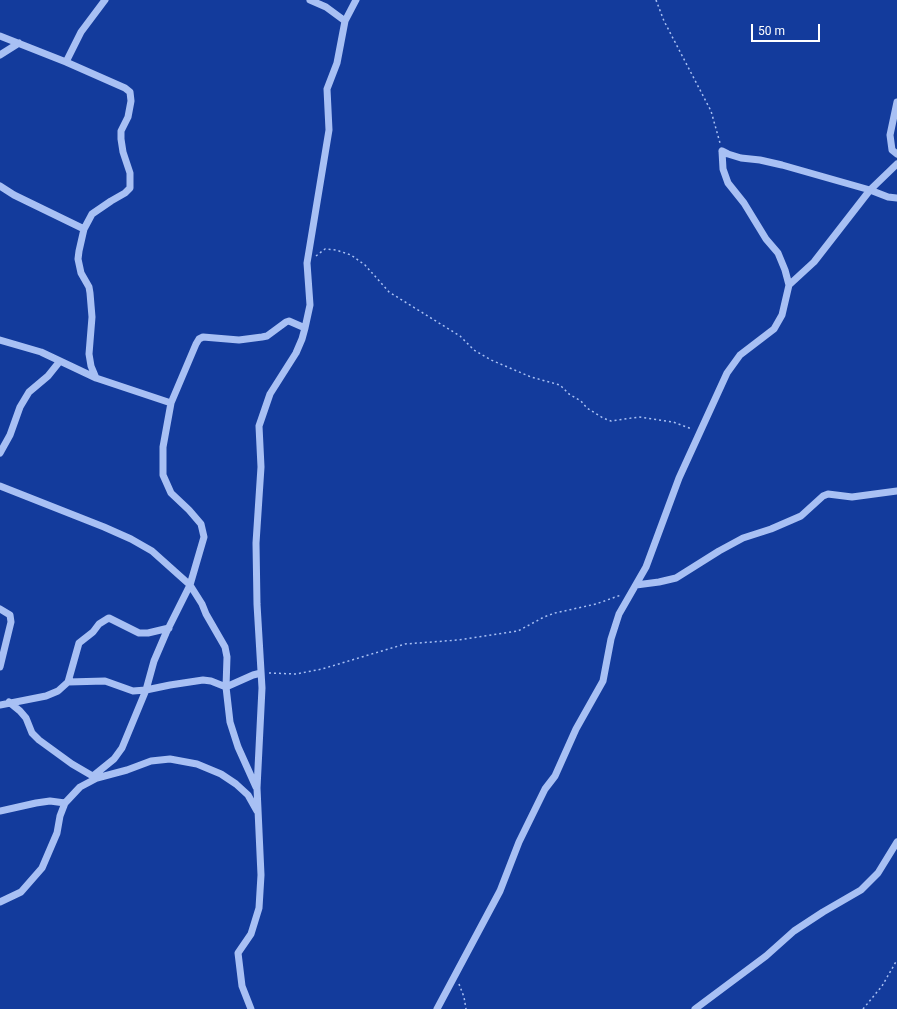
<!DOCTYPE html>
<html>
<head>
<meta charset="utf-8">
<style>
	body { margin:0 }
	#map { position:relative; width:897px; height:1009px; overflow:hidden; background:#133b9c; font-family:Roboto,sans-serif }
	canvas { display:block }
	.scale { position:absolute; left:751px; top:24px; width:69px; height:18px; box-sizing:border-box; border:2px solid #fff; border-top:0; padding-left:5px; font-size:12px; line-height:14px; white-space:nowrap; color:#fff; -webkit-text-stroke:3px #133b9c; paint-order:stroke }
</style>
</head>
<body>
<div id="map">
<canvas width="897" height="1009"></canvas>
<div class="scale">50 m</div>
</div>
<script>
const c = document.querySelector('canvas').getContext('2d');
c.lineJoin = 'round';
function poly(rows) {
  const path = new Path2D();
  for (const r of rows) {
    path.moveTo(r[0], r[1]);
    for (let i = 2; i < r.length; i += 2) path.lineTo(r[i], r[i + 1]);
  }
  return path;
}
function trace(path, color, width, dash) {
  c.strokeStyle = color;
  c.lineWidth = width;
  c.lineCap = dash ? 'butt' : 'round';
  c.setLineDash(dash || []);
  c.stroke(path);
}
trace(poly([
	[656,0,664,21,711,111,720,143],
	[316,256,325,249,336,250,351,255,365,265,389,292,460,336,474,350,491,360,531,377,560,385,569,394,581,401,587,408,603,418,611,421,639,417,673,422,692,429],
	[269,673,296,674,322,669,405,644,458,640,518,631,544,617,555,613,596,604,621,595],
	[459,984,464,997,466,1009],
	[863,1009,882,986,897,960]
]), '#a8c0f4', 1.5, [2, 3]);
trace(poly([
	[310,0,326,7,345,21],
	[0,36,66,62],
	[0,55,19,43],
	[897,102,890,135,892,150,897,154],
	[722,151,728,154,741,158,760,160,782,165,870,190,888,197,897,198],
	[722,151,723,169,728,183,744,203,766,239,778,253,785,270,789,285],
	[0,186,14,195,84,229,79,251,78,259,81,273,89,287,90,293,92,317,89,354,91,366,96,378,171,403,163,447,163,475,171,493,189,510,201,524,204,537,190,585,166,633,154,661,146,690,122,748,114,759,93,776],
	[84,229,92,214,111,201,125,193,130,188,130,173,123,152,121,139,121,131,128,117,131,101,130,92,125,88,66,62,81,32,105,0],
	[0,340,41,352,96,378],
	[171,403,196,344,199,339,203,337,239,340,262,337,267,336,286,322,289,321,305,328],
	[0,453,10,435,20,407,29,392,48,376,60,361],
	[0,486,104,527,131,539,152,551,190,585,202,604,206,614,225,647,227,657,226,687,230,722,238,747,256,787],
	[636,585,659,582,676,578,719,551,743,538,771,529,801,516,823,496,828,494,852,497,897,491],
	[0,609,10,615,11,622,0,667],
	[68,682,79,643,93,632,99,624,107,619,109,618,139,633,148,633,169,628],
	[9,702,20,711,26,718,32,733,39,740,72,764,96,778],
	[0,705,46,696,58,691,68,682,105,681,133,691,146,690,170,685,203,680,211,681,226,687,253,675,261,673],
	[0,811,36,803,50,801,65,803],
	[0,902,21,892,42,868,57,833,60,816,65,803,80,787,97,778,127,770,151,761,170,759,197,764,221,774,236,784,248,795,257,811],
	[251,1009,242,986,238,953,251,934,259,908,261,875,257,788,262,688,257,604,256,543,261,467,259,426,270,394,296,353,302,339,305,328,310,305,307,263,329,130,327,89,337,63,345,21,356,0],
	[437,1009,500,891,519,842,545,789,555,776,576,729,603,681,611,639,619,614,646,567,679,478,700,432,727,373,740,355,774,329,782,315,789,285,814,262,870,190,897,164],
	[695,1009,766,956,794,931,823,912,861,890,878,873,897,842]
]), '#a8c0f4', 7);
</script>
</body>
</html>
